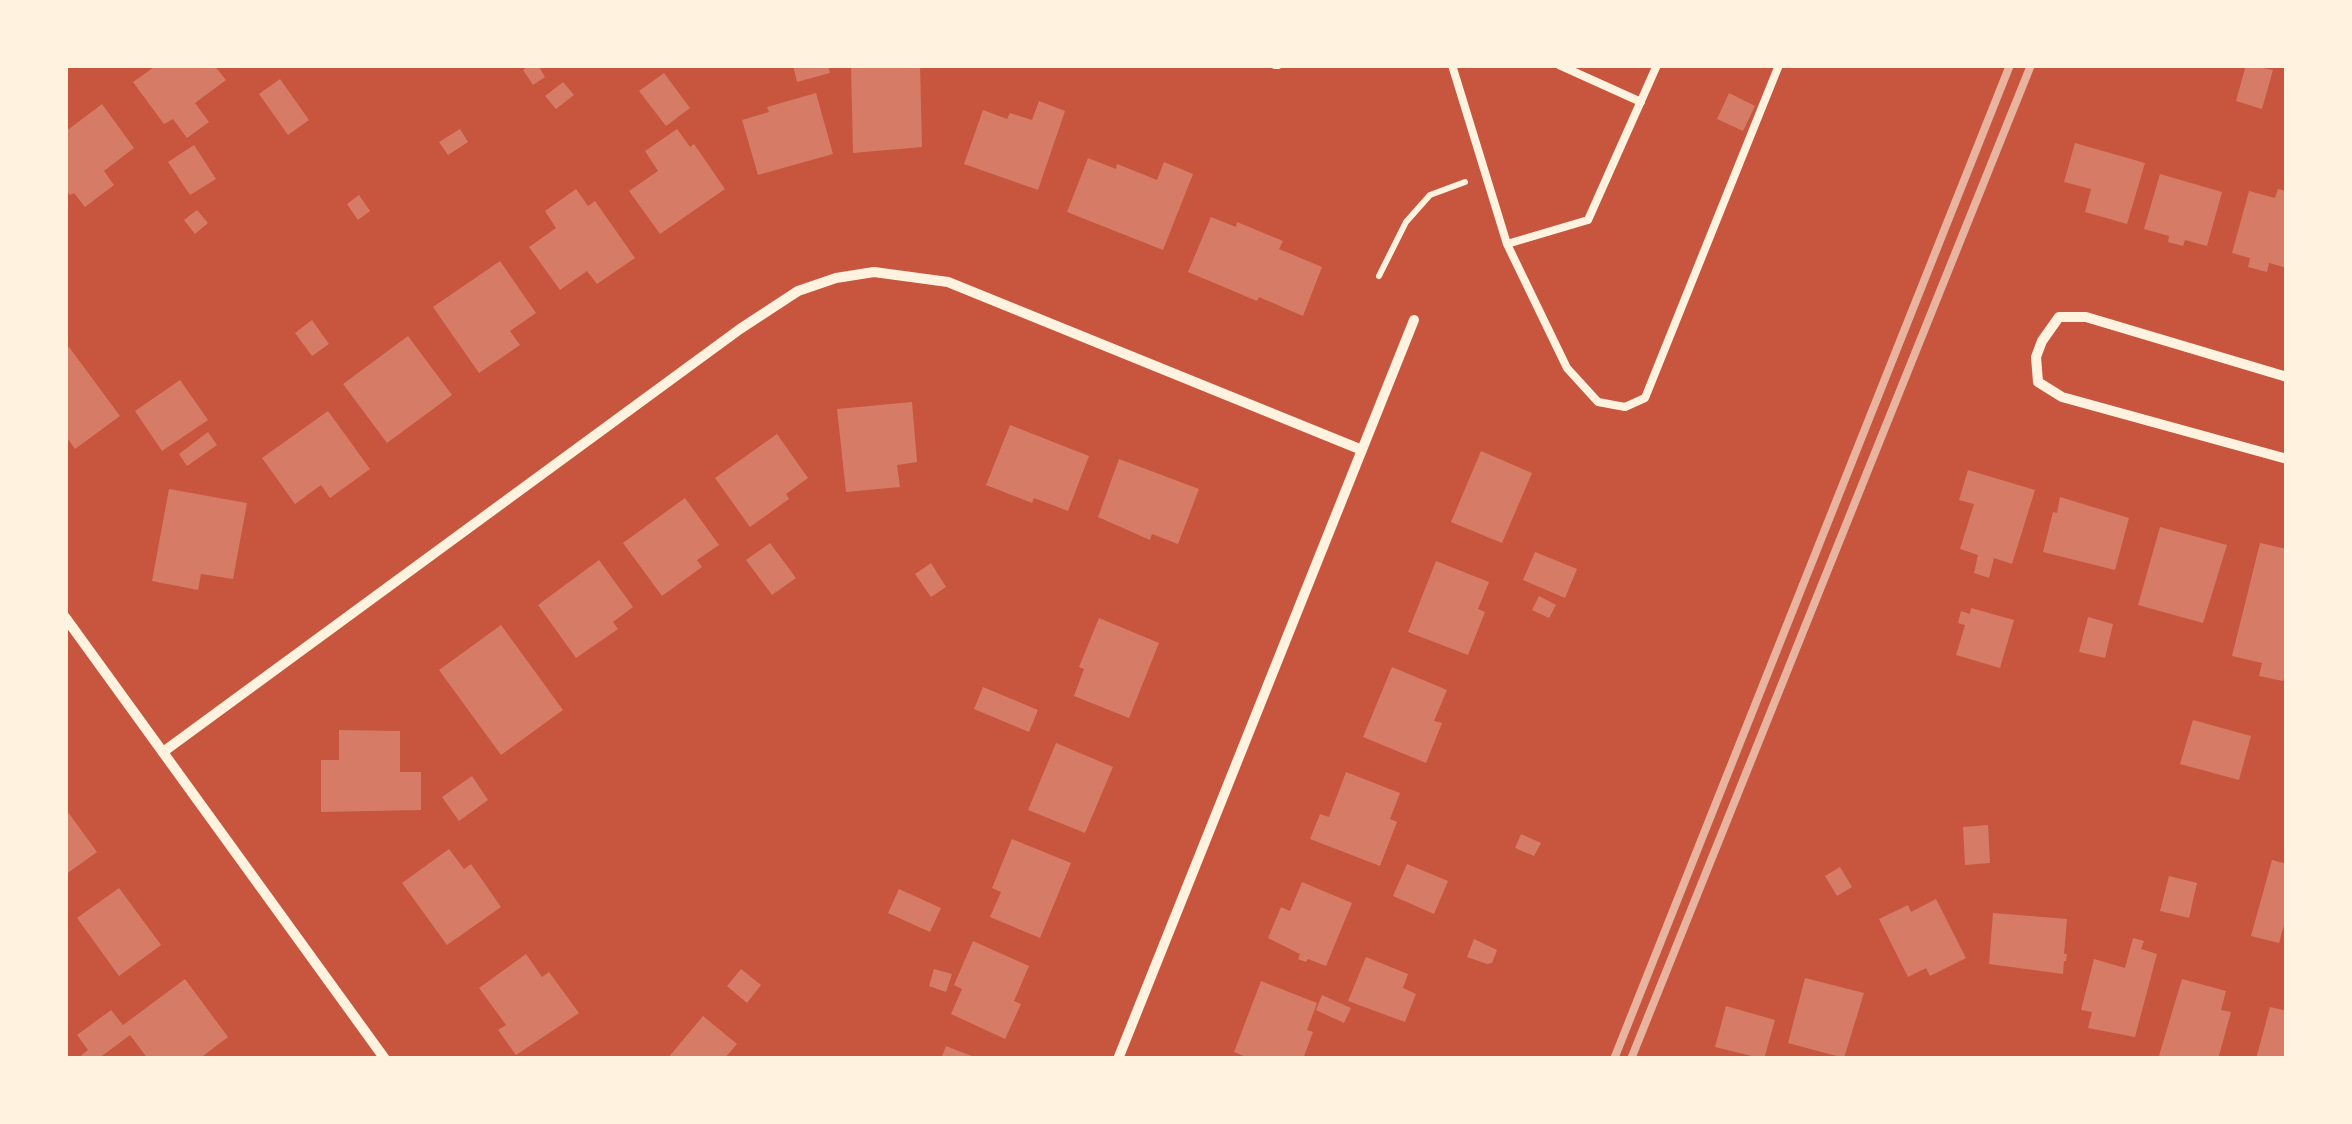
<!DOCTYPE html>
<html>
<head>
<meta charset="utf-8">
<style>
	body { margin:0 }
	#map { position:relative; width:2352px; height:1124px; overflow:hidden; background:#c8553d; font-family:Lora,serif }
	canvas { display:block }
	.frame { position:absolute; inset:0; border:68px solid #fff3e0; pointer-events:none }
</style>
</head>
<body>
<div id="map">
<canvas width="2352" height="1124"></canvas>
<div class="frame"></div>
</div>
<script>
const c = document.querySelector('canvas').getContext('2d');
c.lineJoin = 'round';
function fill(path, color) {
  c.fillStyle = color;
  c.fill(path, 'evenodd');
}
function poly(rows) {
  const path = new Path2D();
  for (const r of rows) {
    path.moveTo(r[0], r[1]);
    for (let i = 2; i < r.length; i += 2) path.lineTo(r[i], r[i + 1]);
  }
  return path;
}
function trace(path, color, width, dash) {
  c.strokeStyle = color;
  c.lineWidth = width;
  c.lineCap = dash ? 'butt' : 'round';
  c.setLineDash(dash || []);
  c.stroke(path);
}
fill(poly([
	[157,65,214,65,226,80,195,103,209,122,187,138,173,119,164,124,133,82],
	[530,65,538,65,545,77,533,85,523,70],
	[793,65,828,65,830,73,797,82],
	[851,65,920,65,922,147,853,153],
	[2246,65,2273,70,2262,109,2236,101],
	[664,73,690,108,666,126,639,91],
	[280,79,309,120,288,135,259,94],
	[563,82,574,95,556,109,545,96],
	[816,93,833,154,758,175,742,120,769,112,767,107],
	[1729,93,1755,106,1743,131,1717,119],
	[1039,101,1065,111,1038,190,964,164,983,110,1007,119,1010,113,1032,120],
	[102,104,134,148,104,171,114,185,85,207,74,193,70,195,65,189,65,132],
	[460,129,468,142,448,155,439,142],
	[677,129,690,147,694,144,725,189,660,234,629,191,658,171,645,151],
	[2075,143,2145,163,2127,224,2085,212,2091,189,2064,182],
	[194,145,216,179,190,195,168,162],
	[1088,158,1116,169,1117,164,1157,180,1164,162,1193,174,1163,250,1067,212],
	[2160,174,2222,192,2207,246,2185,240,2183,246,2168,242,2169,236,2144,229],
	[576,189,588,206,595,201,635,258,597,284,587,271,560,290,529,247,556,228,545,211],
	[2278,189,2287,191,2287,268,2269,263,2267,272,2248,267,2250,258,2232,253,2249,191,2275,198],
	[359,195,370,211,358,220,347,204],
	[197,210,208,223,195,234,184,220],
	[1211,217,1236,227,1237,222,1283,241,1279,249,1322,267,1303,316,1259,297,1257,301,1188,272],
	[500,261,536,313,510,331,520,345,479,373,433,307],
	[312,320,329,344,312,356,295,333],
	[408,336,452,395,387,443,343,384],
	[69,347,120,416,75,449,65,435,65,350],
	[180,380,208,420,162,451,135,411],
	[912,402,917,462,897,465,900,487,846,492,837,409],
	[328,411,370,469,330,498,321,485,295,504,262,458],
	[1010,425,1089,456,1068,511,1034,498,1032,503,986,485],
	[208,432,217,445,187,466,179,454],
	[777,434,808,478,786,494,789,499,750,527,715,478],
	[1481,451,1532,473,1502,543,1451,522],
	[1119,459,1199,489,1178,544,1152,534,1150,540,1098,517],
	[1968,470,2035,490,2012,564,1994,558,1989,578,1974,573,1978,555,1960,549,1974,504,1959,500],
	[169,489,247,503,233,579,201,574,198,590,152,581],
	[2060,497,2129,518,2115,570,2043,552,2053,512,2057,513],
	[685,498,719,545,697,560,702,567,662,596,623,543],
	[2160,527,2227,545,2203,623,2138,605],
	[770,543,796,578,772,595,746,560],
	[2260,543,2287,549,2287,670,2283,681,2259,676,2262,663,2232,656],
	[1535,552,1577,569,1565,598,1523,580],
	[599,560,633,607,613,622,618,629,576,658,538,605],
	[1436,561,1489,582,1478,609,1485,612,1468,655,1408,632],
	[931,563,946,587,931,597,915,574],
	[1539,596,1556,605,1549,618,1532,610],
	[1971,608,2014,620,2000,668,1956,655,1965,625,1958,623,1961,611,1970,614],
	[2088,617,2113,624,2105,658,2079,652],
	[1099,618,1159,643,1129,718,1074,696,1084,669,1079,667],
	[501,625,563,710,501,755,439,670],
	[1392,667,1447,690,1434,721,1442,723,1426,763,1363,737],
	[983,687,1038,710,1029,732,974,709],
	[2193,720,2251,736,2239,780,2180,764],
	[339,730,400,731,400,772,421,772,421,810,321,812,321,760,339,760],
	[1056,743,1113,767,1085,833,1028,810],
	[1346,772,1400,793,1390,819,1397,822,1380,866,1310,839,1320,814,1329,817],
	[472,776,488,800,459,821,442,797],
	[65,808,97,852,65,875],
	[1988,825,1990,863,1965,865,1963,827],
	[1521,834,1541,843,1534,856,1515,848],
	[1012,839,1071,863,1040,938,990,917,1001,892,992,888],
	[449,849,464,869,471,864,501,907,447,945,402,883],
	[2272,860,2287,864,2287,914,2279,943,2251,936],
	[1407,864,1448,881,1434,914,1393,896],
	[1840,867,1852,887,1837,896,1825,876],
	[2169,876,2197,883,2189,918,2160,911],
	[1302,882,1352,903,1326,966,1308,959,1306,962,1298,959,1300,954,1268,938,1281,907,1290,911],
	[119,888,161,945,119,976,77,918],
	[899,889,941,908,930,932,888,913],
	[1936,899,1966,958,1930,976,1926,968,1908,977,1879,919,1908,905,1911,912],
	[1993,913,2067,919,2064,954,2067,954,2066,961,2064,961,2063,974,1989,964],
	[2133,938,2144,941,2141,949,2157,954,2135,1037,2088,1028,2092,1012,2081,1010,2094,959,2125,968],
	[1474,939,1497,950,1492,963,1487,964,1467,957],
	[973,941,1029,966,1014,1001,1021,1004,1005,1039,951,1014,962,989,954,985],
	[526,954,542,977,549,972,579,1013,516,1055,498,1030,506,1025,479,988],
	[1366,957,1408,974,1403,988,1416,994,1405,1022,1348,1001],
	[741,969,761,985,747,1003,727,986],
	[934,969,952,974,946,992,929,986],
	[1805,978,1864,993,1844,1058,1788,1043],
	[185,979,228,1037,199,1059,148,1059,130,1035,98,1059,77,1059,88,1050,77,1035,111,1010,123,1025],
	[2182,979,2226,991,2221,1010,2231,1012,2218,1059,2158,1059],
	[1261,981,1317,1003,1307,1030,1313,1032,1303,1059,1251,1059,1234,1052],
	[1322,995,1351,1008,1344,1023,1316,1010],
	[1726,1006,1775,1020,1764,1059,1715,1047],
	[2270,1007,2287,1011,2287,1059,2256,1059],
	[703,1016,737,1044,724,1059,667,1059],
	[946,1046,979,1059,941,1059]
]), '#d67c66');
trace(poly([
	[1379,276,1406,222,1430,195,1465,182]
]), '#fff3e0', 6);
trace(poly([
	[1275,65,1278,65],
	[1452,65,1507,244,1588,220,1657,65],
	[1559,65,1641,102],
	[1507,244,1567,368,1598,402,1625,407,1645,398,1779,65]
]), '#fff3e0', 8);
trace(poly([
	[2287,377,2086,317,2059,317,2042,341,2036,357,2038,382,2062,397,2287,459],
	[65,617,385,1059],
	[163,752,740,329,798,291,836,278,874,272,948,282,1362,450],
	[1118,1059,1414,320]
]), '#fff3e0', 10);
trace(poly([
	[1614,1059,2010,65],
	[1631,1059,2031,65]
]), '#e9b49f', 8);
</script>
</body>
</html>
